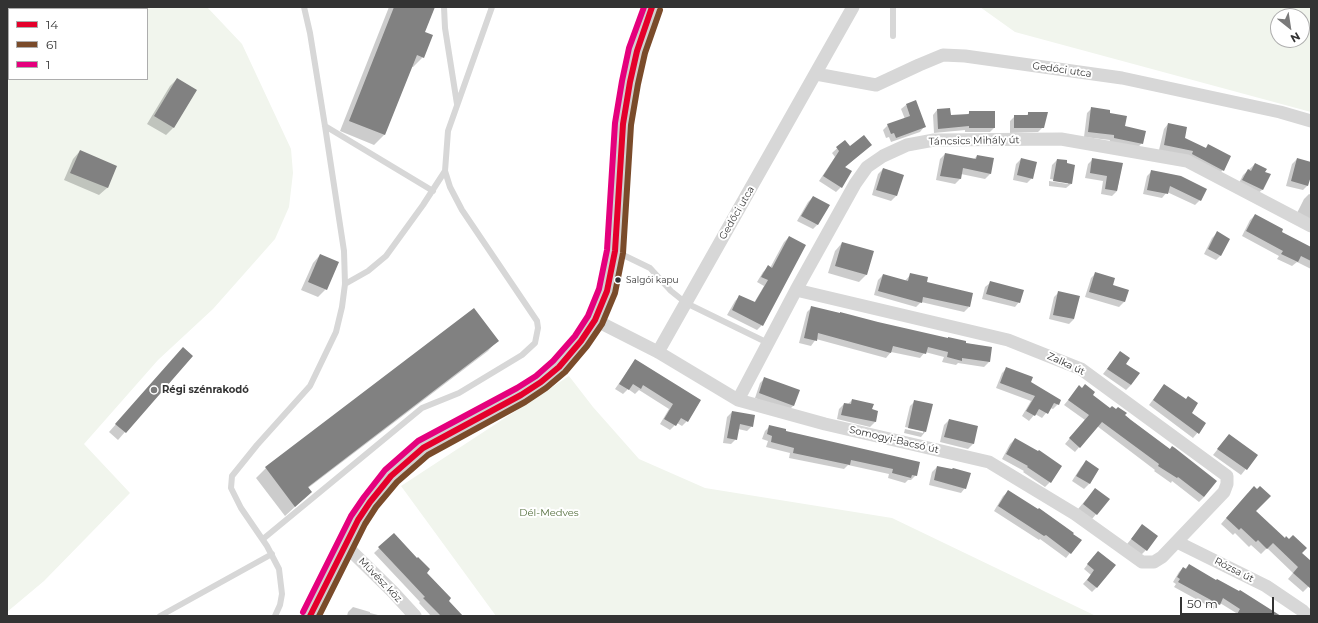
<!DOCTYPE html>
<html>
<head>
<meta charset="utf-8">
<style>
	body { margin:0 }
	#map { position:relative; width:1318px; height:623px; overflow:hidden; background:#fff; font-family:Montserrat,sans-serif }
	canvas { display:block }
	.frame { position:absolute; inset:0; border:8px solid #333; pointer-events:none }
	.legend { position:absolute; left:8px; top:8px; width:140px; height:72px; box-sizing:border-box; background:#fff; border:1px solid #adadad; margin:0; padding:5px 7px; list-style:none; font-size:12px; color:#333 }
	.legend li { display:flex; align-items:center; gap:8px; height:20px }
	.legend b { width:20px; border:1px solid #adadad }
	.north { position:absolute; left:1270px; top:8px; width:40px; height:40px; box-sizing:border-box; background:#fff; border:1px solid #adadad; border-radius:50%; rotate:150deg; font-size:11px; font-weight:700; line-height:16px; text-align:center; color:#333 }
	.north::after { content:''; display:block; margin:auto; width:14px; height:18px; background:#7a7a7a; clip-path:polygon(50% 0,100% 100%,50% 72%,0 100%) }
	.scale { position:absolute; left:1180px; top:597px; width:94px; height:18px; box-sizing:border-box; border:2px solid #333; border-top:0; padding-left:5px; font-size:12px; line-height:14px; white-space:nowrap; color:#333; -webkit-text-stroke:3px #fff; paint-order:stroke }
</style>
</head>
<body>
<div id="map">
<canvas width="1318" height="623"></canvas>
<div class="frame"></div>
<ul class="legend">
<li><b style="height:5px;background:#e4002b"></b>14</li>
<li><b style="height:5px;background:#7a4b2a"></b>61</li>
<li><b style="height:5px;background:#e5007d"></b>1</li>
</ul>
<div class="north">N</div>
<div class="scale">50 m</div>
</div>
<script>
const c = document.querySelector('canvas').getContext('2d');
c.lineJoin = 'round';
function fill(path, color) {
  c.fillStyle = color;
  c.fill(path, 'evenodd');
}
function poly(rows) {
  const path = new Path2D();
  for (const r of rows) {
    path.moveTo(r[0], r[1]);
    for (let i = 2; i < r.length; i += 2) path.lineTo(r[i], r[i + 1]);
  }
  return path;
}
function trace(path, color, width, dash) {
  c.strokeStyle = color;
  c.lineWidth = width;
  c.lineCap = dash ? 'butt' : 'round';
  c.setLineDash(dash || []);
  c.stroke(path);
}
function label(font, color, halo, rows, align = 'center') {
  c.font = font + ' Montserrat,sans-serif';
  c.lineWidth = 4;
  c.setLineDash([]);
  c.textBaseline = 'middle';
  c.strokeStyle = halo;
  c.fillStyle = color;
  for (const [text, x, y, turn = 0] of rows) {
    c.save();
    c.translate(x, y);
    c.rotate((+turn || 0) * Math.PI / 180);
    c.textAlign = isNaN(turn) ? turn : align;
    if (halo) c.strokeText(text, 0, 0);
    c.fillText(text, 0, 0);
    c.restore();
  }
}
fill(poly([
	[7,7,207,7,242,44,291,149,293,173,289,207,275,239,213,309,158,360,84,444,130,493,44,581,7,612],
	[9,9,147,9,147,79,9,79],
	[980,7,1311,7,1311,112,1015,32],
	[1278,16,1302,16,1302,40,1278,40],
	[569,376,593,407,639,459,705,488,892,518,1096,616,496,616,401,486]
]), '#f1f5ed');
fill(poly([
	[389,7,434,7,423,33,423,57,413,67,411,67,384,135,374,145,340,131],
	[177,79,196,90,173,128,166,135,147,124,170,86],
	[906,105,924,127,920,132,891,142,889,137,886,138,883,130,888,125,905,119,901,109],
	[1092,108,1109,114,1142,143,1137,148,1109,143,1110,140,1084,137,1087,113],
	[937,110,950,116,967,115,970,112,994,128,990,132,965,132,965,130,934,133,933,115],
	[1029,113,1043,127,1038,132,1010,133,1010,121,1015,116,1026,116],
	[1168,124,1184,138,1205,149,1208,146,1223,170,1218,175,1159,150,1164,129],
	[845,141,850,147,871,145,844,168,841,187,836,192,819,181,835,157,832,153],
	[80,151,116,167,107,188,99,195,64,180,73,159],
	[945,154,973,160,977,156,993,159,990,174,985,179,961,174,960,179,955,184,936,180,940,159],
	[1021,159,1032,178,1027,183,1013,180,1016,164],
	[1093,159,1122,164,1117,191,1112,196,1101,194,1103,181,1085,178,1088,164],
	[1297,159,1311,163,1311,172,1307,186,1303,190,1286,186,1292,164],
	[1057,160,1071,184,1066,188,1049,186,1049,181,1068,184,1068,182,1050,179,1052,165],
	[1255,164,1264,172,1269,175,1262,190,1257,194,1238,185,1243,175],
	[883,169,903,176,896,196,891,201,872,195,878,174],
	[1152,171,1200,200,1195,205,1167,192,1162,198,1143,194,1147,176],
	[1309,194,1311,195,1311,221,1297,213,1304,199],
	[813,197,818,224,813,229,797,221,808,202],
	[1255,215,1281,233,1310,247,1311,246,1311,269,1297,262,1292,266,1277,259,1279,256,1242,236,1250,220],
	[1217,233,1221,255,1216,260,1204,254,1212,238],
	[789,237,762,325,757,330,727,315,735,301,740,296,754,303,764,286,757,282,763,272,768,267,770,268,784,242],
	[842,243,867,274,859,282,828,273,835,251],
	[320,255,326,289,318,297,301,290,313,263],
	[1096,273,1112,286,1128,290,1124,302,1119,307,1085,297,1091,278],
	[911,274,926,283,969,307,964,312,921,302,916,307,874,295,878,280,883,275,905,281],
	[990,283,1019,302,1015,307,982,299,985,287],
	[1059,292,1074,319,1069,324,1049,319,1054,297],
	[812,307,947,339,948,338,965,343,991,348,989,362,984,367,958,363,956,365,942,362,944,357,925,352,920,358,891,352,886,358,816,339,811,346,799,343,807,312],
	[473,310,497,341,488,351,308,488,311,492,285,516,256,478,266,468],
	[1120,352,1131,385,1126,390,1103,374],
	[176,356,125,432,118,440,109,432],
	[636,361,700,401,687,421,682,426,677,423,670,430,660,424,669,409,639,390,635,394,628,389,623,394,615,389,631,366],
	[1007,368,1058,404,1053,409,1050,408,1042,418,1035,414,1029,421,1022,416,1031,401,996,388,1002,373],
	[765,378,799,391,793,406,788,411,755,398,760,383],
	[1164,385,1190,413,1205,424,1193,438,1149,405],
	[1079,387,1110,409,1124,415,1169,450,1172,447,1204,497,1199,502,1172,481,1171,483,1154,471,1155,470,1097,426,1075,452,1065,444,1085,420,1064,405],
	[852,400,877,412,875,422,870,427,837,419,839,409,844,404,847,405],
	[915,401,925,432,921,437,904,433,905,429,923,433,923,431,905,427,910,406],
	[732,412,752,426,747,431,738,429,736,439,731,444,723,443,727,417],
	[949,420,977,427,973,444,968,449,940,442,944,425],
	[770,426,785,431,916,475,911,480,908,480,905,483,888,478,889,474,848,465,844,469,789,458,790,453,766,447,768,441,762,439,765,431],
	[1229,435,1257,455,1241,475,1213,455],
	[1015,439,1050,482,1045,487,1023,472,1024,471,1002,459,1010,444],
	[1086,462,1098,470,1089,484,1084,489,1072,481,1081,467],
	[937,467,965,488,961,493,929,485,932,472],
	[1095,489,1108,500,1092,519,1078,509],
	[1008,492,1070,553,1066,558,1040,539,1039,540,994,511,1003,496],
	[1248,493,1255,512,1311,563,1311,588,1309,586,1303,592,1288,579,1293,573,1267,548,1261,554,1251,545,1249,547,1235,533,1233,535,1221,524],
	[1142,526,1146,550,1141,555,1127,544],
	[394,534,448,601,462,616,431,616,419,603,420,602,374,553],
	[1094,556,1096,588,1092,592,1083,584,1091,575,1084,569],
	[1189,565,1278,616,1241,616,1220,603,1214,609,1174,587,1176,584,1173,582,1179,572,1183,568,1185,569],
	[353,607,370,612,370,613,382,616,347,616,348,612]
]), '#0003');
fill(poly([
	[394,7,435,7,425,32,433,35,424,58,417,55,385,135,349,121],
	[177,78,197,90,174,128,154,116],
	[916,100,926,127,896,138,894,133,891,134,887,124,910,116,906,104],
	[1091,107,1110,110,1110,113,1127,116,1125,126,1146,131,1143,144,1114,138,1114,135,1088,132],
	[950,108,951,115,969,114,969,111,995,111,995,128,969,128,969,126,938,129,937,109],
	[1028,112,1048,112,1044,128,1014,128,1014,115,1028,115],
	[1168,123,1187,127,1185,138,1206,148,1208,144,1231,156,1224,171,1192,154,1193,151,1164,145],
	[864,135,872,145,845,167,852,171,842,188,823,176,839,151,836,147,845,140,850,146],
	[80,150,117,166,108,188,70,173],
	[945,153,976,159,977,155,994,158,991,174,963,168,961,179,940,176],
	[1021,158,1037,162,1033,179,1017,175],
	[1092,158,1123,163,1117,191,1105,189,1107,176,1090,173],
	[1297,158,1311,162,1311,176,1308,186,1291,181],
	[1057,159,1067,160,1067,163,1075,165,1072,184,1053,181],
	[1255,163,1267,169,1265,172,1271,174,1263,190,1242,180,1248,169,1251,171],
	[883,168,904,175,897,196,876,190],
	[1151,170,1181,176,1207,189,1201,201,1170,186,1168,194,1147,190],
	[813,196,830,205,818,225,801,216],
	[1255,214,1283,229,1282,232,1311,247,1311,261,1301,256,1298,262,1281,254,1283,251,1246,231],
	[1217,231,1230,239,1221,256,1208,249],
	[789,236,806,245,763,326,732,310,739,295,755,302,768,280,761,277,768,265,772,268],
	[842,242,874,251,867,275,835,266],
	[320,254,339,262,327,290,308,282],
	[1095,272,1115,278,1113,285,1129,290,1125,302,1089,292],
	[910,273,928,277,927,282,973,293,970,307,923,297,922,303,878,291,883,274,908,281],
	[990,281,1024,290,1020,303,986,294],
	[1058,291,1080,296,1074,319,1053,315],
	[811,306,840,313,840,312,878,322,948,338,948,337,966,341,966,343,992,347,990,362,962,358,962,361,947,357,948,352,928,347,926,354,893,346,891,353,818,333,817,341,804,338],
	[474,308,499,341,308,487,312,492,295,507,265,467],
	[183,347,193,356,126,433,115,424],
	[1120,351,1130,358,1126,364,1140,373,1131,385,1107,369],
	[635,359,701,400,688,422,681,418,676,426,664,419,673,404,643,385,641,389,633,384,629,390,619,384],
	[1006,367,1033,377,1031,382,1061,400,1059,405,1054,403,1048,414,1039,409,1035,416,1026,411,1035,396,1000,383],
	[764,377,800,390,794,406,759,393],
	[1085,384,1095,392,1093,395,1110,408,1112,406,1116,409,1118,407,1127,413,1125,415,1131,420,1170,449,1172,446,1175,448,1217,481,1204,497,1178,477,1177,478,1158,466,1159,464,1102,422,1080,448,1069,438,1089,415,1068,400,1079,385,1082,388],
	[1164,384,1186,399,1188,396,1198,403,1192,413,1206,423,1199,434,1153,400],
	[852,399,874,404,872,409,878,411,876,422,841,415,844,403,851,404],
	[914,400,933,404,926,432,908,428],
	[732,411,755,415,753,427,740,424,737,440,727,438],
	[949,419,978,426,974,444,944,437],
	[769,425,786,429,786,431,920,462,917,476,912,475,911,478,892,473,893,469,851,460,850,465,793,453,794,448,771,442,772,436,767,434],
	[1229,434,1258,455,1247,470,1217,449],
	[1015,438,1038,451,1039,450,1062,466,1051,483,1027,467,1028,466,1006,454],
	[1086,460,1099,469,1090,484,1076,476],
	[937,466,952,469,953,468,971,473,966,489,934,480],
	[1254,486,1257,489,1260,486,1271,496,1256,511,1285,538,1286,536,1289,539,1293,535,1307,548,1302,553,1311,561,1311,589,1293,573,1298,567,1273,543,1267,549,1258,540,1256,542,1241,528,1239,530,1226,518],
	[1095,488,1110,499,1097,515,1083,504],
	[1008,490,1038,509,1039,508,1074,533,1073,534,1082,540,1071,554,1046,535,1044,536,998,506],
	[1142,524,1158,536,1147,551,1131,539],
	[394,533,417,558,418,557,430,569,427,573,451,598,449,601,463,616,441,616,423,598,425,597,378,547],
	[1098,551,1116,565,1097,588,1087,580,1094,570,1087,564],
	[1189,564,1216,580,1217,579,1239,591,1240,590,1281,616,1236,616,1240,609,1223,598,1220,605,1178,582,1180,579,1177,577,1183,567,1186,569]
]), '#818181');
trace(poly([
	[444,7,445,28,457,104],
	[893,7,893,36],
	[325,126,433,191],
	[617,252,650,268,671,291,686,303,768,343],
	[345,284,368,271,386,256,423,205,445,171,448,131,492,7],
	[263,539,422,408,459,393,522,355,535,343,538,328,537,321,462,210,450,187,445,171],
	[160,616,272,554],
	[275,616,280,605,282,594,279,569,267,546,241,508,231,488,232,476,257,445,310,386,336,332,342,307,345,284,344,251,325,126,310,33,304,7]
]), '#d7d7d7', 6);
trace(poly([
	[816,74,876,85,919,65,943,55,965,56,1122,78,1280,112,1311,121],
	[595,320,658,352,738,400,825,424,989,462,1075,514,1142,562,1154,562,1162,557,1224,492,1227,484,1227,476,1081,369,1008,340,796,290],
	[658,352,853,7],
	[738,400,796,290,855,184,867,167,883,156,907,145,934,140,1061,139,1187,161,1311,226],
	[1177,542,1266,586,1303,611,1308,616],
	[345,545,393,592,415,616]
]), '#d7d7d7', 13);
trace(poly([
	[310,616,358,520,370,502,391,476,423,448,521,395,541,382,559,367,581,341,595,320,607,291,615,251,623,124,630,82,637,51,652,7]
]), '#d0d0d0', 18);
trace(poly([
	[310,616,358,520,370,502,391,476,423,448,521,395,541,382,559,367,581,341,595,320,607,291,615,251,623,124,630,82,637,51,652,7]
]), '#e4002b', 6);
trace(poly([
	[319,616,365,524,376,507,397,482,428,455,525,402,546,388,565,372,587,346,602,324,615,293,623,253,631,125,638,84,645,53,660,10]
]), '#7a4b2a', 6);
trace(poly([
	[303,612,351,516,364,497,385,470,418,441,517,388,536,376,553,361,575,336,588,316,599,289,607,250,615,123,622,81,629,48,644,7]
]), '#e5007d', 6);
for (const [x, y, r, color] of [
	[618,280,3.5,"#333"],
	[154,390,4,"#7a7a7a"]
]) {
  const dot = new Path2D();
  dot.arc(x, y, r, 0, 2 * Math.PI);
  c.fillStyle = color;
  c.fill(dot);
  trace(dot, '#fff', 1.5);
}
label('9px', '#333', '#fff', [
	["Salgói kapu",626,280]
], 'left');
label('10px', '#333', '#fff', [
	["Gedőci utca",1062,70,8],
	["Táncsics Mihály út",974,141,-1],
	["Gedőci utca",737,213,-60],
	["Zalka út",1066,364,25],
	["Somogyi-Bacsó út",894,440,13],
	["Rózsa út",1234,570,27],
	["Művész köz",380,580,46]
]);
label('bold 10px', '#333', '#fff', [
	["Régi szénrakodó",162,390]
], 'left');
label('10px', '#56703f', '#fff', [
	["Dél-Medves",549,513]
]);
</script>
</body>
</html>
